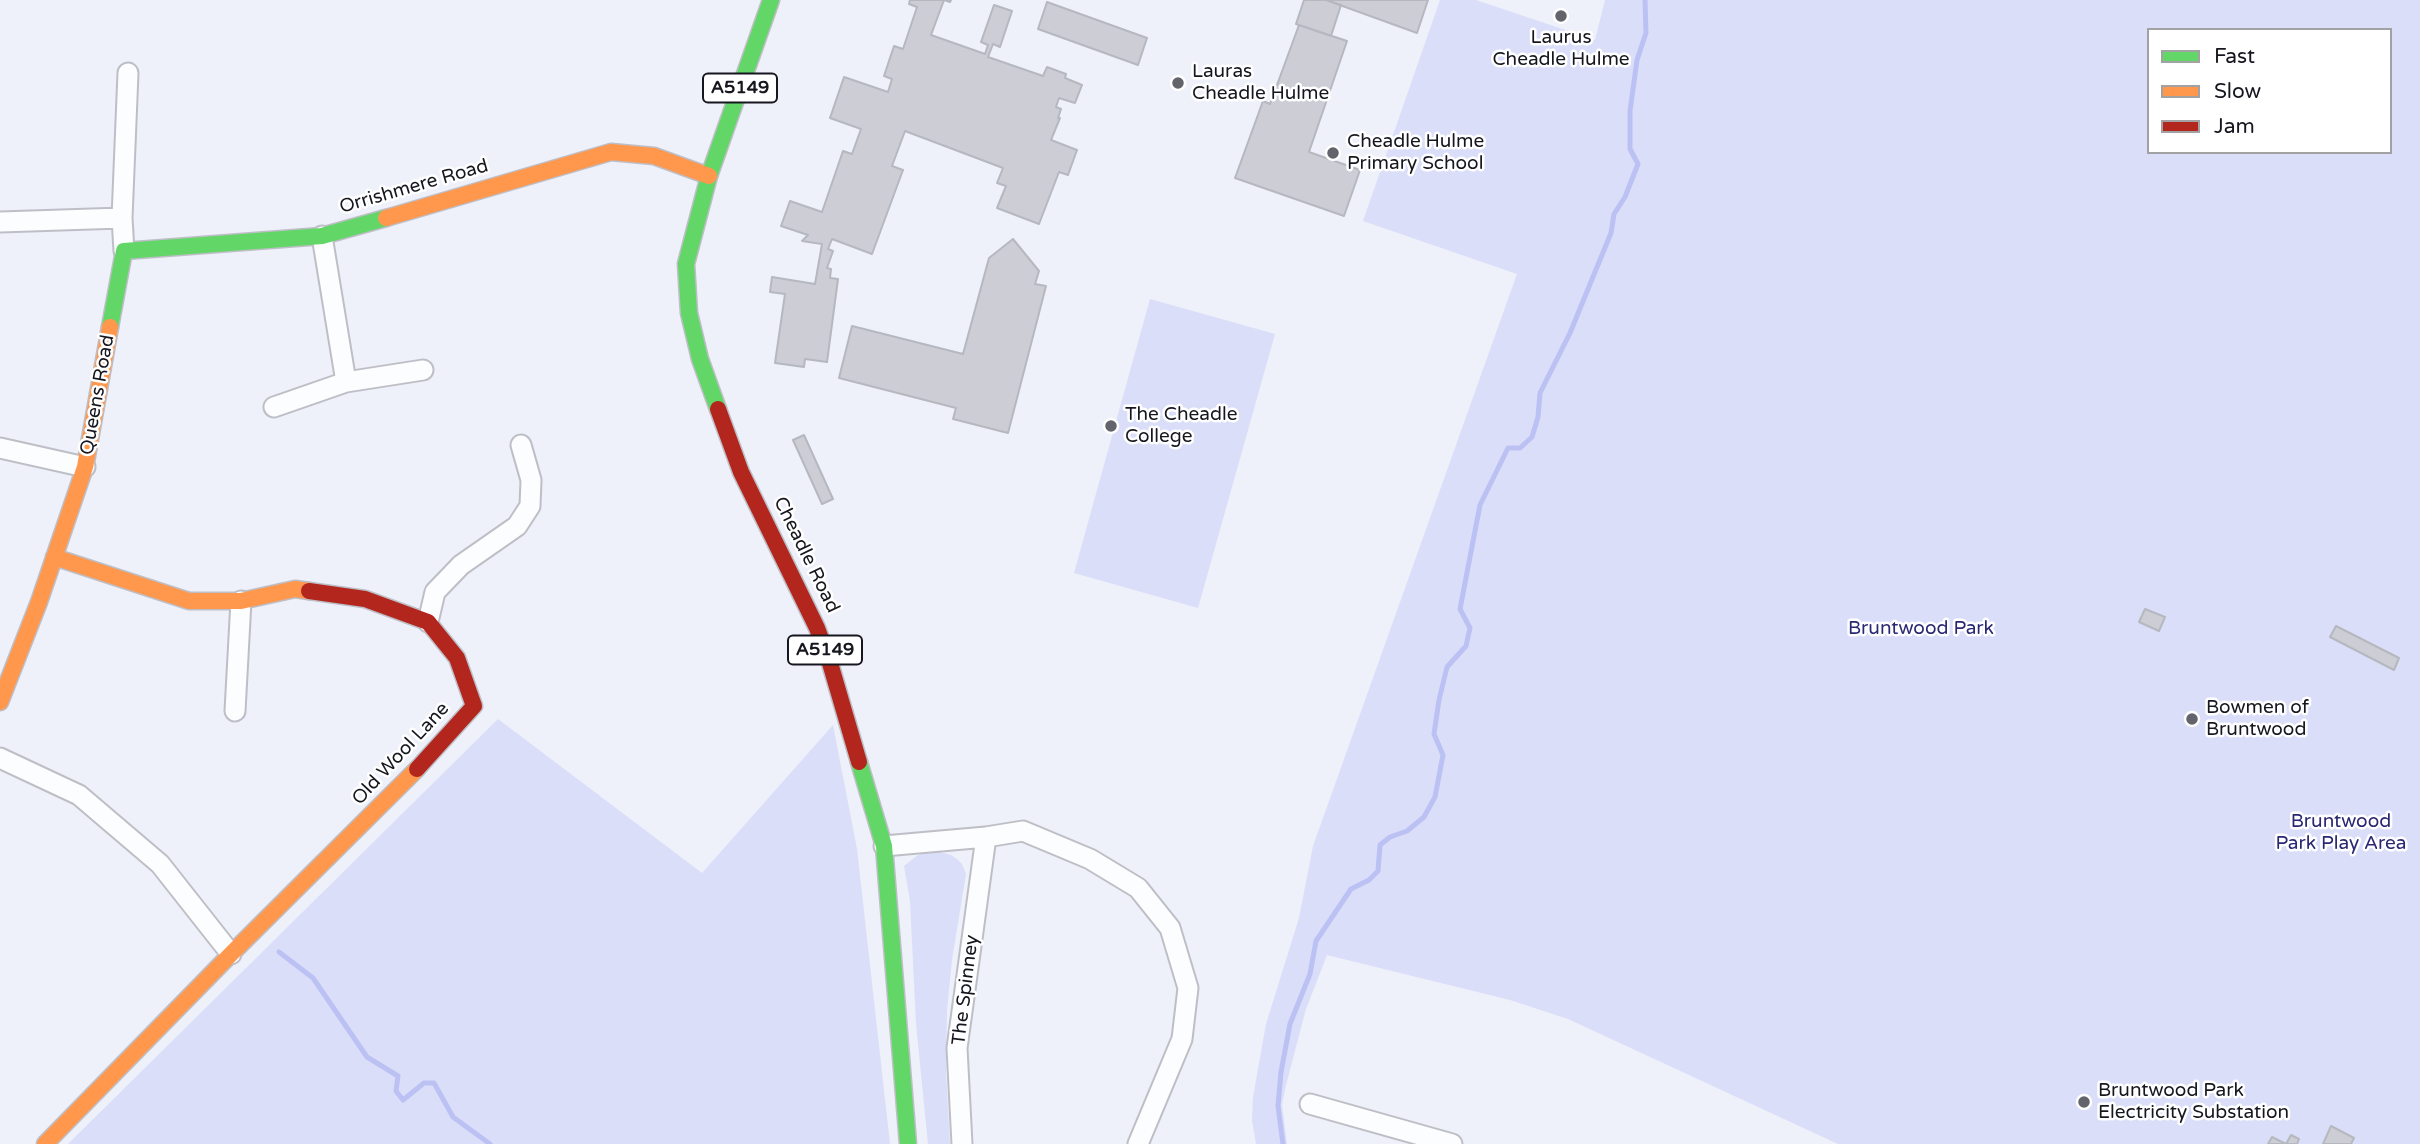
<!DOCTYPE html>
<html>
<head>
<meta charset="utf-8">
<style>
	body { margin:0 }
	#map { position:relative; width:2420px; height:1144px; overflow:hidden; background:#eef0fa; font-family:"Varela Round",sans-serif }
	canvas { display:block }
	.legend { position:absolute; left:2147px; top:28px; width:245px; height:126px; box-sizing:border-box; background:#fff; border:2px solid #a2a2a5; margin:0; padding:9px 12px; list-style:none; font-size:21px; color:#16171e }
	.legend li { display:flex; align-items:center; gap:14px; height:35px }
	.legend b { width:35px; border:2px solid #a2a2a5 }
</style>
</head>
<body>
<div id="map">
<canvas width="2420" height="1144"></canvas>
<ul class="legend">
<li><b style="height:9px;background:#63d668"></b>Fast</li>
<li><b style="height:9px;background:#ff974d"></b>Slow</li>
<li><b style="height:9px;background:#b3261e"></b>Jam</li>
</ul>
</div>
<script>
const c = document.querySelector('canvas').getContext('2d');
c.lineJoin = 'round';
function fill(path, color) {
  c.fillStyle = color;
  c.fill(path, 'evenodd');
}
function poly(rows) {
  const path = new Path2D();
  for (const r of rows) {
    path.moveTo(r[0], r[1]);
    for (let i = 2; i < r.length; i += 2) path.lineTo(r[i], r[i + 1]);
  }
  return path;
}
function trace(path, color, width, dash) {
  c.strokeStyle = color;
  c.lineWidth = width;
  c.lineCap = dash ? 'butt' : 'round';
  c.setLineDash(dash || []);
  c.stroke(path);
}
function label(font, color, halo, rows, align = 'center') {
  c.font = font + ' "Varela Round",sans-serif';
  c.lineWidth = 5;
  c.setLineDash([]);
  c.textBaseline = 'middle';
  c.strokeStyle = halo;
  c.fillStyle = color;
  for (const [text, x, y, turn = 0] of rows) {
    c.save();
    c.translate(x, y);
    c.rotate((+turn || 0) * Math.PI / 180);
    c.textAlign = isNaN(turn) ? turn : align;
    if (halo) c.strokeText(text, 0, 0);
    c.fillText(text, 0, 0);
    c.restore();
  }
}
fill(poly([
	[1440,0,1476,0,1595,40,1605,0,2420,0,2420,1144,1838,1144,1568,1019,1510,1000,1327,955,1306,1009,1286,1085,1282,1104,1287,1144,1256,1144,1252,1120,1253,1097,1266,1024,1299,918,1313,846,1517,274,1363,221],
	[2149,30,2390,30,2390,152,2149,152],
	[1150,299,1275,334,1198,608,1074,573],
	[498,719,702,873,833,725,857,849,890,1144,68,1144],
	[935,851,951,855,957,859,962,864,966,874,952,960,947,1010,946,1073,950,1144,928,1144,916,1024,910,901,904,866,918,855]
]), '#dadef9');
trace(poly([
	[279,952,313,978,367,1057,398,1076,396,1091,403,1100,424,1083,434,1083,453,1117,490,1144],
	[1283,1144,1278,1106,1281,1072,1290,1024,1310,974,1316,941,1351,889,1369,880,1378,871,1380,845,1390,837,1407,831,1424,817,1435,797,1443,755,1434,734,1439,700,1447,667,1466,646,1470,628,1460,609,1480,505,1508,448,1520,448,1532,437,1538,417,1540,393,1570,333,1611,233,1614,214,1625,197,1638,164,1630,149,1630,111,1637,60,1646,33,1645,0]
]), '#bbc1f3', 5);
const building = poly([
	[910,0,951,0,950,2,944,0,931,35,985,54,988,45,981,42,994,5,1012,11,1000,47,993,44,988,57,1043,76,1047,67,1066,74,1065,78,1082,85,1075,103,1059,98,1056,107,1061,109,1058,118,1060,118,1051,140,1077,150,1068,175,1059,172,1039,224,997,208,1006,186,997,183,1003,168,905,131,892,166,903,170,872,254,832,239,828,249,833,251,827,268,831,269,830,278,838,279,827,362,805,359,804,367,775,363,785,294,770,292,772,277,815,284,822,244,802,241,808,235,781,226,790,201,822,212,843,151,852,154,861,129,830,118,844,77,888,92,892,79,884,76,894,46,903,49,917,7,909,4,910,0],
	[1304,0,1326,0,1341,5,1331,36,1296,24,1304,0],
	[1326,0,1428,0,1417,33,1326,0],
	[1047,2,1147,38,1138,65,1038,29,1047,2],
	[1299,25,1347,41,1309,152,1360,170,1344,216,1235,178,1263,101,1270,104,1299,25],
	[1013,239,1039,271,1035,284,1046,286,1008,433,953,419,956,408,839,378,852,326,963,354,989,258,1013,239],
	[804,435,833,499,822,504,793,440,804,435],
	[2145,609,2165,617,2159,631,2139,622,2145,609],
	[2336,626,2399,658,2394,670,2330,637,2336,626],
	[2084,1095,2091,1101,2084,1109,2077,1103,2084,1095],
	[2331,1126,2354,1138,2351,1144,2323,1144,2331,1126],
	[2291,1135,2299,1139,2297,1144,2268,1144,2272,1137,2286,1144,2291,1135]
]);
fill(building, '#cccdd5');
trace(building, '#b6b8c0', 2);
const street = poly([
	[0,222,122,218],
	[322,236,346,382],
	[124,251,122,218,128,73],
	[274,407,346,382,423,370],
	[0,448,85,467],
	[428,622,435,592,461,565,517,526,530,506,531,480,521,445],
	[235,711,241,601],
	[0,758,79,795,160,864,231,954],
	[884,846,986,837,1023,831,1090,859,1138,888,1170,928,1188,988,1182,1039,1138,1144],
	[1310,1104,1452,1144],
	[962,1144,957,1048,986,837]
]);
const fast = poly([
	[110,327,124,251,322,236,386,218],
	[718,409,700,359,689,313,686,264,709,176,771,0],
	[859,762,884,846,908,1144]
]);
const slow = poly([
	[386,218,611,152,654,156,709,176],
	[54,557,189,601,241,601,295,589,309,591],
	[0,702,39,602,85,467,110,327],
	[45,1144,231,954,417,769]
]);
const jam = poly([
	[718,409,741,472,817,628,830,663,859,762],
	[309,591,365,599,428,622,457,658,474,706,417,769]
]);
trace(street, '#bebfc6', 23);
trace(fast, '#bebfc6', 19);
trace(slow, '#bebfc6', 19);
trace(jam, '#bebfc6', 19);
trace(street, '#fcfdfe', 19);
trace(fast, '#63d668', 16);
trace(slow, '#ff974d', 16);
trace(jam, '#b3261e', 16);
for (const [x, y, r, color] of [
	[1561,16,7,"#62636b"],
	[1178,83,7,"#62636b"],
	[1333,153,7,"#62636b"],
	[1111,426,7,"#62636b"],
	[2192,719,7,"#62636b"],
	[2084,1102,7,"#62636b"]
]) {
  const dot = new Path2D();
  dot.arc(x, y, r, 0, 2 * Math.PI);
  c.fillStyle = color;
  c.fill(dot);
  trace(dot, '#fff', 2.5);
}
for (const [x, y, w] of [
	[740,88,74],
	[825,650,74]
]) {
  const box = new Path2D();
  box.roundRect(x - w / 2, y - 14.5, w, 29, 5);
  c.fillStyle = '#fff';
  c.fill(box);
  trace(box, '#16171e', 2);
}
label('bold 18px', '#16171e', null, [
	["A5149",740,88],
	["A5149",825,650]
]);
label('19px', '#16171e', '#fff', [
	["Laurus",1561,38,"center"],
	["Cheadle Hulme",1561,60,"center"],
	["Lauras",1192,72],
	["Cheadle Hulme",1192,94],
	["Cheadle Hulme",1347,142],
	["Primary School",1347,164],
	["The Cheadle",1125,415],
	["College",1125,437],
	["Bowmen of",2206,708],
	["Bruntwood",2206,730],
	["Bruntwood Park",2098,1091],
	["Electricity Substation",2098,1113]
], 'left');
label('19px', '#16171e', '#fff', [
	["Orrishmere Road",414,187,-16],
	["Queens Road",98,395,-80],
	["Cheadle Road",806,555,64],
	["Old Wool Lane",401,754,-47],
	["The Spinney",966,990,-83]
]);
label('19px', '#2a2873', '#fff', [
	["Bruntwood Park",1921,629],
	["Bruntwood",2341,822],
	["Park Play Area",2341,844]
]);
</script>
</body>
</html>
